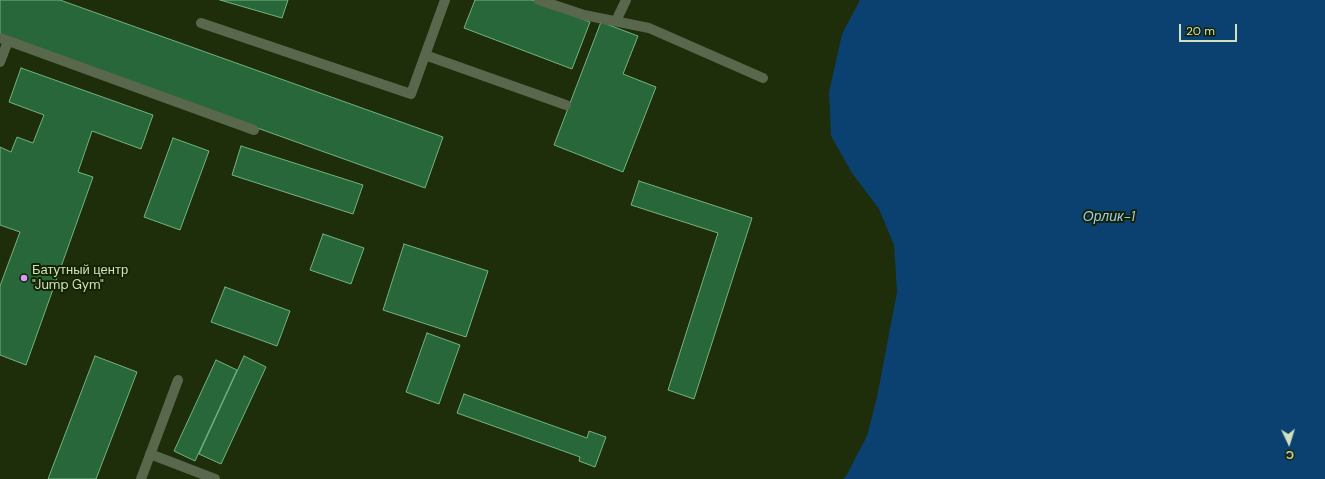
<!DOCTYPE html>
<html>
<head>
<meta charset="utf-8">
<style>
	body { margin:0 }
	#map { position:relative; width:1325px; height:479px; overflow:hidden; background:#1e2d0a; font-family:"DM Sans",sans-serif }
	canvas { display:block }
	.north { position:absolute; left:1269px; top:423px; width:40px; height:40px; -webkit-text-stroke:3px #142302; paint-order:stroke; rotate:176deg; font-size:11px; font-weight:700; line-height:16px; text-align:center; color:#cfe1bf }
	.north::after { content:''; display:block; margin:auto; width:14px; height:18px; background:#cfe1bf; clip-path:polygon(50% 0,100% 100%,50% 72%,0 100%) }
	.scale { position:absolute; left:1179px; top:24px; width:58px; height:18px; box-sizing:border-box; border:2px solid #cfe1bf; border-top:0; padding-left:5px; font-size:12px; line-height:14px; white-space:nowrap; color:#cfe1bf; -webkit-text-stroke:3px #142302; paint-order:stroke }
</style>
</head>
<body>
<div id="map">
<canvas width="1325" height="479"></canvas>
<div class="north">С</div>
<div class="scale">20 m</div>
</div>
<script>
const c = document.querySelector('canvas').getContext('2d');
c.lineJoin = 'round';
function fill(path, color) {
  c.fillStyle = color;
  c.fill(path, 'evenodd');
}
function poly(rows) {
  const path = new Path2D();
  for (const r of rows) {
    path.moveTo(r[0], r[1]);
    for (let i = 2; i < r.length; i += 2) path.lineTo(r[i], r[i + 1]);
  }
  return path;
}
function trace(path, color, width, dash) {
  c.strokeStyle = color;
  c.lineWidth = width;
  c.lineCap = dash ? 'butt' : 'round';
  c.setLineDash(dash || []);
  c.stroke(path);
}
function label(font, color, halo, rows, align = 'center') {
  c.font = font + ' "DM Sans",sans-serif';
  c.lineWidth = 4;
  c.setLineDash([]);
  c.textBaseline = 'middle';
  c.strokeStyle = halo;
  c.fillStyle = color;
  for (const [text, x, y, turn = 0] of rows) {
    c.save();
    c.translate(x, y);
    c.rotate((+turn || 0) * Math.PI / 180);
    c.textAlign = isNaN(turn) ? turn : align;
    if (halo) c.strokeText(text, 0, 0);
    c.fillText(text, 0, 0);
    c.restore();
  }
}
fill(poly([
	[860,0,1325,0,1325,479,843,479,846,476,867,436,877,397,897,292,894,245,879,209,852,173,831,136,829,92,842,34]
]), '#0a4170');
const building = poly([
	[0,0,60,0,443,137,425,188,0,36,0,0],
	[220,0,288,0,282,18,220,0],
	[475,0,532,0,590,22,572,69,464,28,475,0],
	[601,22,638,36,623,74,656,87,623,172,554,145,601,22],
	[21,68,153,115,141,149,92,131,78,172,93,177,26,365,0,355,0,286,20,232,0,225,0,147,11,152,17,137,33,143,44,115,9,102,21,68],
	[173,138,209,151,180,230,144,217,173,138],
	[241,146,363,185,353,214,232,175,241,146],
	[639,181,752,218,694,399,668,390,718,233,631,205,639,181],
	[323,234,364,248,351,284,310,270,323,234],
	[404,244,488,271,466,337,383,310,404,244],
	[225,287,290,311,277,346,211,322,225,287],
	[427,333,460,345,439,404,406,392,427,333],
	[95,356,137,372,96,479,48,479,95,356],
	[244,356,266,367,221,464,199,454,244,356],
	[216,360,237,370,195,461,174,451,216,360],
	[464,394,587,438,589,431,606,437,595,467,579,461,580,457,457,413,464,394]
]);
fill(building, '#286739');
trace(building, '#74b380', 1);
trace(poly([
	[539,0,584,15,649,28,763,78],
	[616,21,626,0],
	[201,23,411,94,445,0],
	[0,38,254,130],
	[425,55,566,105],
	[0,62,8,41],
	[150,454,215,479],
	[141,479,178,380]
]), '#59674c', 10);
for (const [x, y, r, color] of [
	[24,278,4,"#d39cfc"]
]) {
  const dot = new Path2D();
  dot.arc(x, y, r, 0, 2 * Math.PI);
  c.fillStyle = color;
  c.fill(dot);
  trace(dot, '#142302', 1.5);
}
label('13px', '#cfe1bf', '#142302', [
	["Батутный центр",32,271],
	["\"Jump Gym\"",32,286]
], 'left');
label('italic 14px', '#9fc9f5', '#142302', [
	["Орлик-1",1109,217]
]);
</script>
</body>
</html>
